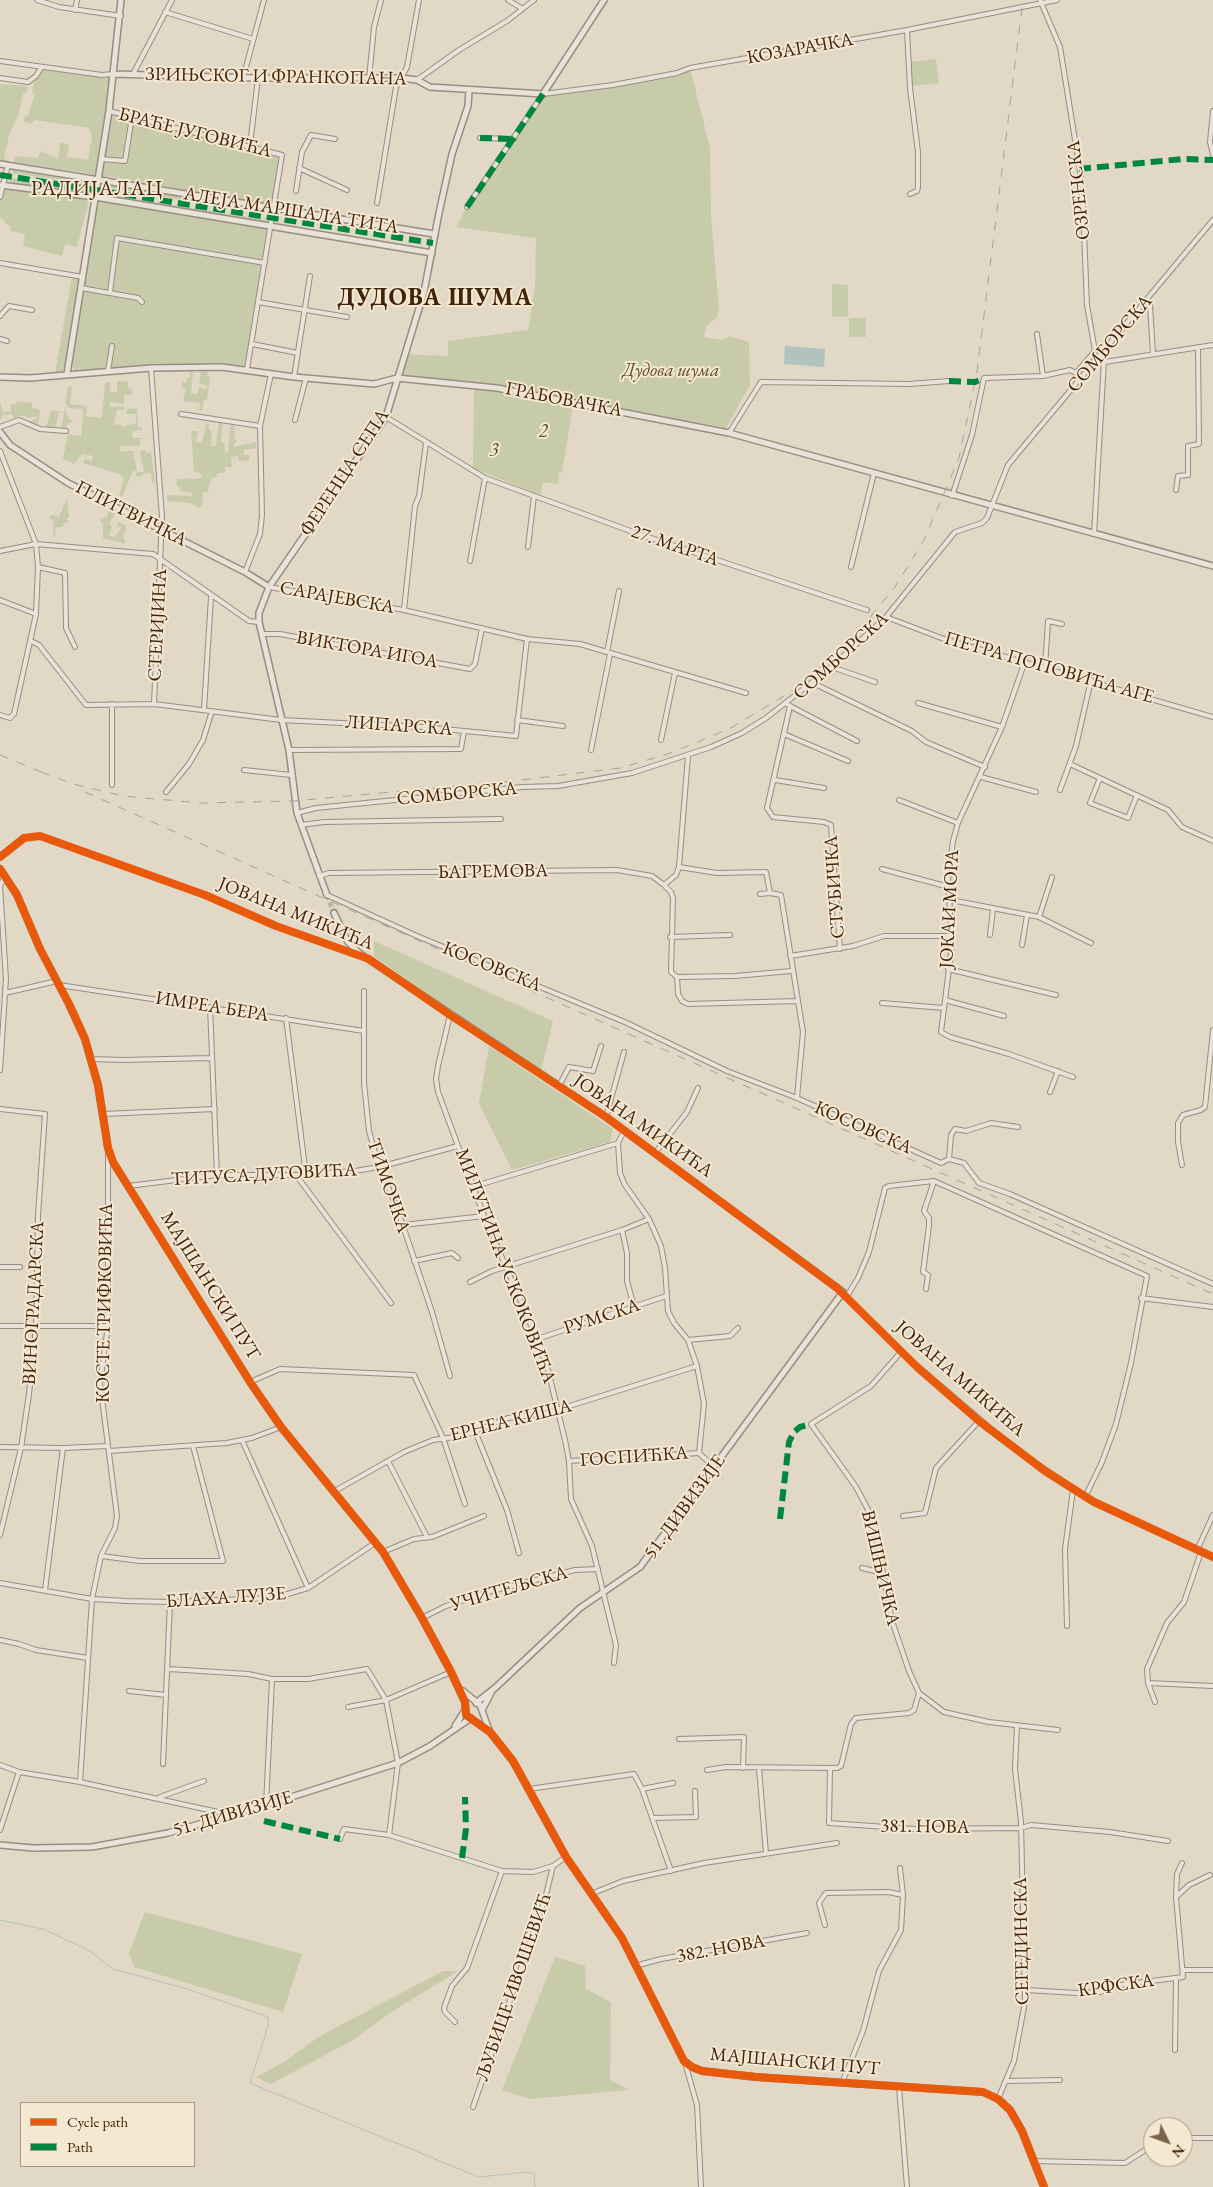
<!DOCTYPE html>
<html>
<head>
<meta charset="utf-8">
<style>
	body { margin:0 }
	#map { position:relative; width:1213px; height:2187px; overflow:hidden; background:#e1d8c5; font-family:"EB Garamond",serif }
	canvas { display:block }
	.legend { position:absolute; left:20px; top:2102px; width:175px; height:65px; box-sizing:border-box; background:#f4e8d1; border:1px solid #ad9982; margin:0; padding:6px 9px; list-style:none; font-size:15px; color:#42230c }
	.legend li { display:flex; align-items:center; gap:10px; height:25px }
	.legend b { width:25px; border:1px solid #ad9982 }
	.north { position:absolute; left:1143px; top:2117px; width:50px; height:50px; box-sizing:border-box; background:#f4e8d1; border:1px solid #ad9982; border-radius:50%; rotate:132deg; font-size:14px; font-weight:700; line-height:20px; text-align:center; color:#42230c }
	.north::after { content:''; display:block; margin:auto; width:18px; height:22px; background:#7a624d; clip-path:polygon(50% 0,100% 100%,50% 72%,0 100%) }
</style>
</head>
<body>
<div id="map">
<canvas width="1213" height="2187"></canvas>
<ul class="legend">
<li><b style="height:6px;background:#e8590c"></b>Cycle path</li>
<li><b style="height:6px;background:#00873e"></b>Path</li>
</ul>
<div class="north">N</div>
</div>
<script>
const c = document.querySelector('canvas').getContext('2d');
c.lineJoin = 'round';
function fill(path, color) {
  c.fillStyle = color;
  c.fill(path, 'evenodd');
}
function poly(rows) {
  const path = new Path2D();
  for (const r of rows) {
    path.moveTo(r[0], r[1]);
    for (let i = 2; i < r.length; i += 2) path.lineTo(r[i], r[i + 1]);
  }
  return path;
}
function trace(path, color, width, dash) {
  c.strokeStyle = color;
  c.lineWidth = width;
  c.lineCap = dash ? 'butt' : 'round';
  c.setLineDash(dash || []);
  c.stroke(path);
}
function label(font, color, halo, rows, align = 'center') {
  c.font = font + ' "EB Garamond",serif';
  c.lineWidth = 4;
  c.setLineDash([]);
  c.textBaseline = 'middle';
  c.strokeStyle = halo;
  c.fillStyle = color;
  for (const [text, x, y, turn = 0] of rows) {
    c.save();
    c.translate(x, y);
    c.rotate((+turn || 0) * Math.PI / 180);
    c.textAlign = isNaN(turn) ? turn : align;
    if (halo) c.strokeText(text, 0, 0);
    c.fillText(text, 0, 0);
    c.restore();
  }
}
fill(poly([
	[936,59,939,83,912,86,910,62],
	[690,68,710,148,711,215,719,309,717,317,706,327,704,337,722,340,729,336,749,342,750,385,726,428,498,385,400,376,405,354,448,356,448,341,528,330,535,287,536,238,456,227,467,207,543,94,560,93,677,73],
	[42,69,101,77,112,77,97,175,16,162,13,165,15,156,38,158,40,151,58,159,60,142,69,145,67,157,88,160,92,136,89,128,35,120,30,124,23,121,24,117,28,116,35,93,32,93,35,79],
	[0,84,28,86,27,93,23,93,18,116,9,135,4,159,8,160,7,164,2,164,0,160],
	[112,114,229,142,229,146,266,156,269,153,281,156,273,208,269,207,269,204,108,176,105,181,269,210,268,214,104,187,105,182,101,181],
	[13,168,94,179,93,185,13,173],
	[11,178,91,191,90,196,10,183],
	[7,188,89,200,77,247,65,244,62,256,23,246,25,234,10,231,11,226,4,223,5,221,0,218,0,199,3,190],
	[102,194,267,220,266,224,102,198],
	[98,199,102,199,102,202,265,228,269,227,246,368,74,371,72,365],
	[72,277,77,278,79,282,65,366,63,372,55,373],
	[832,284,848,285,848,317,832,317],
	[849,318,866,318,866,337,849,337],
	[193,371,191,393,197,394,199,387,207,389,207,386,199,383,201,371,208,372,207,376,210,377,207,400,204,400,202,411,199,410,200,403,183,401,186,388,182,388,182,382,186,382,187,378,190,378,190,372],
	[117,381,128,382,128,388,132,389,132,395,124,395,124,404,110,402,110,407,124,406,124,410,117,410,114,425,121,424,121,427,136,423,136,414,126,414,128,408,137,409,138,427,142,427,142,429,132,432,133,438,149,438,141,439,139,446,120,446,120,451,133,451,137,471,133,471,122,497,119,495,124,478,119,474,83,463,85,459,92,461,93,456,82,454,74,464,63,459,68,434,81,436,83,419,83,409,69,408,65,403,68,386,72,386,70,404,87,406,86,416,102,418,105,383,110,382,110,392,117,392],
	[474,389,498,391,573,405,562,473,559,472,558,484,543,482,540,495,473,468],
	[16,401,32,403,32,408,40,410,38,427,29,422,37,418,36,416,29,418,22,415,14,419,11,413,6,416,4,414,0,420,0,402,3,412,11,411,11,405,17,404],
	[65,406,67,416,74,422,68,423,66,429,61,429,64,413,59,412,55,429,46,428,51,411,64,412],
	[219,422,223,422,221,442,224,443,225,452,228,452,231,423,234,424,235,439,237,440,233,447,256,442,256,448,244,450,244,455,249,455,249,460,239,461,238,456,231,457,232,467,225,467,225,473,218,473,216,477,211,478,208,492,203,493,202,505,199,508,190,503,167,501,167,495,192,496,192,493,181,491,176,484,177,479,202,478,200,473,194,472,191,431,198,431,196,442,202,443,206,423,209,424,209,430,212,431,211,446,216,446],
	[146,450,146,453,151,452,155,483,152,483,151,474,144,473,140,477,135,476,137,472,144,472,140,451],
	[67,498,69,517,66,520,69,522,64,523,62,527,56,527,55,537,53,537,54,521,49,518,51,515,59,517],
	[109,508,116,512,109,524,112,526,109,535,114,537,119,532,121,527,117,527,119,522,127,526,123,537,126,544,103,538,103,523,100,522,101,519,107,517],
	[374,941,553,1021,540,1075,374,956],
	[489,1046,613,1129,610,1142,512,1170,479,1103],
	[145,1912,302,1954,283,2012,134,1967,129,1953],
	[555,1957,585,1966,586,1989,611,2002,610,2080,629,2090,530,2099,502,2090],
	[443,1971,458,1971,393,2011,353,2040,271,2084,256,2077,284,2062,320,2036]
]), '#c8cbaa');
fill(poly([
	[785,346,825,349,824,367,784,364]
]), '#b2c2bd');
trace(poly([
	[0,1920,43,1929,90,1951,113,1969,184,1988,268,2017,268,2026,250,2083,479,2177,527,2172,534,2174,535,2187]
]), '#b2c2bd', 1);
trace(poly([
	[327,895,334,913]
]), '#c1b4a0', 5, [5, 2.5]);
const minor = poly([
	[37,0,59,7,121,16],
	[508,0,523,9],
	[1040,0,1060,47,1082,183,1087,305,1095,351,1076,373],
	[75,10,77,0],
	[165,12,253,39],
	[907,30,910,88,918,152,918,187,917,191,910,194],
	[0,61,102,75,113,74],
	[133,74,172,0],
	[0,78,28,82,36,76,41,68],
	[243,78,264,0],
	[369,79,374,27,381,0],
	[417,80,459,50,507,21,534,0],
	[109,111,282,155,247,369],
	[1213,111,1210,142,1213,155],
	[480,138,514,139],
	[250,145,258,78],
	[101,159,125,161,132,117],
	[299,168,347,190],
	[296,191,302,152,311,135,335,139],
	[0,197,8,165],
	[377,203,396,87,407,67,419,0],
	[467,207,543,94,613,85,677,73,690,68,907,30,1057,0],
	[0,263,83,277],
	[81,288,138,298,142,302],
	[110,292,117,238,265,263],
	[1147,299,1150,305,1153,354],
	[258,302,347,317],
	[0,316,9,306,32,310],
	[1037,334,1043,376],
	[0,339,7,341],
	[252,344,298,353],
	[1092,364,1213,345],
	[151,368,162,517,154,704],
	[108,371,112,346],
	[294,377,310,276],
	[181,414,260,426],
	[386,417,485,478,636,533,867,610],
	[295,420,306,378],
	[0,427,19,420,40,429,66,431],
	[729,433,761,382,909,384,949,381],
	[0,451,36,544,38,567,36,614,14,714,10,718,0,715],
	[1176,490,1178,476,1188,475,1188,446,1199,444,1198,347],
	[952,496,972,435,984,378,1043,376,1070,370,1076,373],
	[1094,534,1104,360,1101,353],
	[528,547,534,496],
	[0,551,36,544,153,554,249,621,259,622],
	[470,561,485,478],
	[38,567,65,573,66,628,75,647],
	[851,567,874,473],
	[245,572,260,534,262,515,260,426,271,374],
	[269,587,404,610,527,639,580,644,746,693],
	[0,600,36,614],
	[404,610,415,506,419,496,426,443],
	[886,617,944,639,1213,717],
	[262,634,280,634,470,669,475,664,482,628],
	[31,641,39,645,86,705,154,704,281,720,423,727,516,736,527,639],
	[607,652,619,591],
	[1025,661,1002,727,958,823,953,841,948,879,952,945,941,1032,950,1037,1009,1054,1073,1077],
	[832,667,875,682],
	[1045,667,1048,621,1062,624],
	[813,683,912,731,926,742,985,767],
	[918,703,1002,727],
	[787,704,790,706,767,808,773,817,824,822,831,825,840,949],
	[790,706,857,741],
	[204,710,211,597],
	[517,720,563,726],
	[784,734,848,761],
	[661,740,675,673],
	[289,750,461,749,464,731],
	[591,750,610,654],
	[1070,764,1168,810,1182,827,1213,841],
	[244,770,291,775],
	[981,777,1036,792],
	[1100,778,1090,803,1128,818,1137,795],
	[775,780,824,788],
	[112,785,112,704],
	[1060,790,1076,746,1091,680],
	[166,792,189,764,203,740,212,711],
	[899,800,958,823],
	[297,813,316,808,523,787,558,786,632,773,711,747,742,733,766,718,829,669,886,617,955,532,982,523,987,518,1008,465,1213,220],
	[301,825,324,822,501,819],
	[0,857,24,838,40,836,205,895,276,926,362,956],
	[679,867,717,873,766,872,770,893,781,895,803,1032,797,1098],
	[882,869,949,887],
	[319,876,329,873,617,870,652,876,664,885],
	[760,894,770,893],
	[327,895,417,936,627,1023,727,1071,797,1098,941,1163,949,1159,951,1135,955,1129,966,1131,991,1123,1018,1127],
	[951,900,1039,917,1091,943],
	[1039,917,1052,877],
	[990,935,993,909],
	[670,937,730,935],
	[1022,945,1027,915],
	[790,956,853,946,884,936,951,936],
	[948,969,1056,995],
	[677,977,671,972,673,898,671,892,664,885,676,875,679,867,688,756],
	[677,977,678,994,682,1001,688,1004,797,1001],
	[677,977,735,976,791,971],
	[59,985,364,1031],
	[364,991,364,1083,369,1131,379,1167,396,1205,432,1312,450,1376],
	[5,993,57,981],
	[945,1000,1004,1016],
	[882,1003,944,1008],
	[210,1007,217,1175],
	[450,1015,438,1066,436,1079,438,1092,484,1216,537,1339,548,1370,565,1440,569,1461,571,1499,592,1546,616,1645,614,1663],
	[286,1018,306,1175],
	[92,1059,123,1060,211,1058],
	[0,1070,6,979,0,886,4,878],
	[559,1086,569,1067,593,1071,601,1046],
	[1050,1092,1058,1071],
	[0,1109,45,1114,38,1215,36,1327,29,1394,21,1448,0,1535],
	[103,1114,215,1109],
	[606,1117,624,1052],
	[624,1131,618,1143,620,1173,625,1185,649,1219,661,1246,665,1268,668,1311,674,1323,688,1340,697,1366,704,1404,699,1453,714,1467],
	[655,1153,687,1112,698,1088],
	[949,1159,964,1163,979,1183,1010,1194,1213,1284],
	[1182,1165,1178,1142,1178,1123,1183,1115,1201,1110,1205,1107,1213,1030],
	[296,1175,391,1303],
	[128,1186,217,1175,296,1175,355,1171,379,1167,458,1146],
	[472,1187,618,1143],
	[403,1225,484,1216],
	[622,1230,627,1253,627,1281,634,1307],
	[414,1261,452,1253,458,1258],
	[0,1267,20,1267],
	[470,1282,492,1271,622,1230,649,1219],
	[926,1289,928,1275,923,1272,929,1226,929,1218,924,1211,934,1181],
	[846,1296,901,1352,1016,1450,1094,1502,1213,1557],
	[847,1296,858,1278,869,1252,885,1188,889,1186,934,1181,1147,1276,1131,1363,1116,1424,1102,1462,1085,1497],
	[1141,1298,1213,1307],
	[0,1326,108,1326],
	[537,1339,666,1296],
	[688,1340,730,1336,738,1328],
	[901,1352,871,1386,811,1424,856,1487,873,1519,892,1621,909,1671,919,1693,944,1712,989,1722,1058,1730],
	[250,1382,280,1369,414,1375,443,1438,465,1504],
	[475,1431,507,1510,519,1553],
	[242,1440,308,1588],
	[0,1447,63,1448,108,1446],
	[109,1451,227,1443,252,1438,281,1427],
	[388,1461,427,1537],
	[569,1461,699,1453],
	[333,1492,404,1452,433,1440,463,1436,508,1418,547,1413,697,1366],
	[903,1516,925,1513,936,1468,979,1421],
	[1197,1550,1213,1515],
	[383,1552,414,1539,432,1537,484,1516],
	[101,1556,140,1561,223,1561,193,1446],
	[862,1568,883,1573],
	[0,1583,92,1599,127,1601,170,1602,274,1598,308,1588,375,1543],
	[45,1590,63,1448],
	[422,1618,446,1606,488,1592,575,1570,598,1569],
	[1067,1626,1065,1549,1073,1490],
	[0,1640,19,1644,36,1650,88,1658],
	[169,1669,248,1674,272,1679,308,1679,367,1669,386,1700,398,1763,389,1835,502,1871,533,1872,553,1866,566,1857],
	[1148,1683,1213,1686],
	[129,1691,166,1695],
	[1155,1702,1148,1683,1147,1669,1167,1623,1184,1602,1201,1552],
	[348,1707,386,1700,451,1672],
	[679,1739,744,1737,743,1768],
	[163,1764,170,1602],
	[0,1765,19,1772,80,1782,232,1815],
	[759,1768,766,1853],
	[830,1768,829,1823,914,1829,1021,1828,1031,1825,1110,1832,1168,1841],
	[707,1770,726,1767,837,1768,841,1766,851,1724,856,1718,909,1713,914,1710,919,1693],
	[80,1782,92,1599,101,1556,115,1528,117,1516,100,1383,108,1326,108,1151],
	[529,1789,634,1774,642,1789,671,1871],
	[642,1789,673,1783],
	[160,1797,204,1781],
	[266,1805,272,1679],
	[652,1818,696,1817,695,1791],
	[0,1830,19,1772],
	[340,1839,344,1829,389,1835],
	[591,1894,623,1881,704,1863,837,1843],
	[1176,1897,1189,1885,1210,1875],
	[825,1925,819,1903,826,1893,888,1892,903,1895],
	[635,1966,661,1959,807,1933],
	[1183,1970,1213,1970],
	[1026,1990,1076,1993,1100,1992,1120,1985,1183,1977,1176,1897,1177,1874,1182,1863],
	[455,2022,445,2012,444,2008,452,1986,467,1968,502,1871],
	[1175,2050,1176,1978],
	[685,2063,697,2105,701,2187],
	[1006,2081,1060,2080],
	[842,2083,863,2031,879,1971,901,1930,903,1895,900,1868],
	[899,2087,907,2187],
	[998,2099,1014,2061,1025,2002,1021,1822,1015,1769,1017,1725],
	[473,2107,545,1899,553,1866],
	[1183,2138,1213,2138],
	[1033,2161,1125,2163,1153,2145]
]);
const tertiary = poly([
	[113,74,258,78,401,78,417,80,430,87,543,94,604,0],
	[0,164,434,234],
	[0,185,95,197,432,253],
	[67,374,109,111,121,0],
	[0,377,30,378,151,368,222,367,294,377,374,384,397,378,497,388,729,433,1213,566],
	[0,432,10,445,68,483,245,572,269,587],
	[0,869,17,895,40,949,69,1004,85,1039,98,1085,108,1148,113,1162,250,1382,281,1427,383,1552,422,1618,451,1672,465,1702,466,1715,490,1732,513,1761,566,1857,622,1938,684,2061,692,2067,702,2071,756,2077,983,2092,998,2099,1010,2110,1022,2131,1044,2187],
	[327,895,297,813,289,750,259,622,259,613,269,587,386,417,424,292,439,213,452,154,468,106,469,90],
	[334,913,348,942,359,953,606,1117,843,1292,640,1567,580,1608,495,1688,476,1703],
	[463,1691,480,1705,489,1730],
	[482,1710,491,1693],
	[455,1726,465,1710],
	[0,1845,33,1848,92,1847,168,1833,266,1805,398,1763,430,1746,471,1718]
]);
trace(minor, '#978e81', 6);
trace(tertiary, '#978e81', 8);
trace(minor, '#e8e2d9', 4);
trace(tertiary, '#e8e2d9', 5);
trace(poly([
	[0,755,46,774],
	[41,772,73,784,123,796,201,803,294,801,513,781,620,768,668,754,729,729,794,690,854,637,895,587,924,540,959,458,977,372,1023,0],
	[85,792,1213,1294]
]), '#a9a298', 1, [9, 9]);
trace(poly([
	[480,138,514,139],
	[1079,169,1183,159,1213,160],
	[0,175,433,243],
	[467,207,543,94],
	[949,381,975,382,984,378],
	[780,1519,789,1442,794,1432,800,1427,811,1424],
	[264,1821,340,1839],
	[462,1858,466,1829,465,1797]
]), '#00873e', 6, [12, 6]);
trace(poly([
	[0,857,24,838,40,836,205,895,276,926,369,959,450,1015,606,1117,837,1288,917,1367,979,1421,1045,1471,1094,1502,1213,1557],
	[0,869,17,895,40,949,69,1004,85,1039,98,1085,108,1148,113,1162,250,1382,281,1427,383,1552,422,1618,451,1672,465,1702,466,1715,490,1732,513,1761,566,1857,622,1938,684,2061,692,2067,702,2071,756,2077,983,2092,998,2099,1010,2110,1022,2131,1044,2187]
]), '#e8590c', 8);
label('19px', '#42230c', '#f4e8d1', [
	["КОЗАРАЧКА",800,49,-10],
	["ЗРИЊСКОГ И ФРАНКОПАНА",276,77,1],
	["БРАЋЕ ЈУГОВИЋА",195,133,14],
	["ОЗРЕНСКА",1079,190,-96],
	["АЛЕЈА МАРШАЛА ТИТА",291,211,9],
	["СОМБОРСКА",1110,344,-50],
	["ГРАБОВАЧКА",564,400,11],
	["ФЕРЕНЦА СЕПА",345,473,-57],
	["ПЛИТВИЧКА",131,514,27],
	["27. МАРТА",675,546,19],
	["САРАЈЕВСКА",337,598,10],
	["СТЕРИЈИНА",158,625,-87],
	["ВИКТОРА ИГОА",367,650,10],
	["СОМБОРСКА",841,656,-42],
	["ПЕТРА ПОПОВИЋА АГЕ",1049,668,16],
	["ЛИПАРСКА",399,726,4],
	["СОМБОРСКА",457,794,-5],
	["БАГРЕМОВА",493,872,-1],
	["СТУБИЧКА",835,887,-94],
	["ЈОКАИ МОРА",950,909,-87],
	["ЈОВАНА МИКИЋА",296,914,22],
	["КОСОВСКА",492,967,22],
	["ИМРЕА БЕРА",212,1007,9],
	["ЈОВАНА МИКИЋА",643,1126,35],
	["КОСОВСКА",863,1128,24],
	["ТИТУСА ДУГОВИЋА",264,1175,-3],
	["ТИМОЧКА",388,1186,71],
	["МИЛУТИНА УСКОКОВИЋА",505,1266,69],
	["МАЈШАНСКИ ПУТ",210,1286,58],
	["ВИНОГРАДАРСКА",34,1303,-87],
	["КОСТЕ ТРИФКОВИЋА",105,1303,-89],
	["РУМСКА",602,1317,-18],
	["ЈОВАНА МИКИЋА",960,1379,41],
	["ЕРНЕА КИША",511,1421,-14],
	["ГОСПИЋКА",634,1457,-4],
	["51. ДИВИЗИЈЕ",685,1507,-54],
	["ВИШЊИЧКА",880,1568,77],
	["УЧИТЕЉСКА",509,1589,-16],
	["БЛАХА ЛУЈЗЕ",226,1598,-4],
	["51. ДИВИЗИЈЕ",233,1814,-16],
	["381. НОВА",925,1827,1],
	["СЕГЕДИНСКА",1022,1941,-91],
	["382. НОВА",721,1949,-10],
	["КРФСКА",1116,1986,-8],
	["ЉУБИЦЕ ИВОШЕВИЋ",514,1987,-71],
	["МАЈШАНСКИ ПУТ",795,2062,5]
]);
label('italic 19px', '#5e4a2e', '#f4e8d1', [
	["Дудова шума",671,371],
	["2",543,432],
	["3",494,451]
]);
c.letterSpacing = '1px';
label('21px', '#42230c', '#f4e8d1', [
	["РАДИЈАЛАЦ",97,189]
]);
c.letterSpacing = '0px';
c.letterSpacing = '1px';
label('bold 24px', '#42230c', '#f4e8d1', [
	["ДУДОВА ШУМА",435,298]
]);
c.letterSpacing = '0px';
</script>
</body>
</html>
